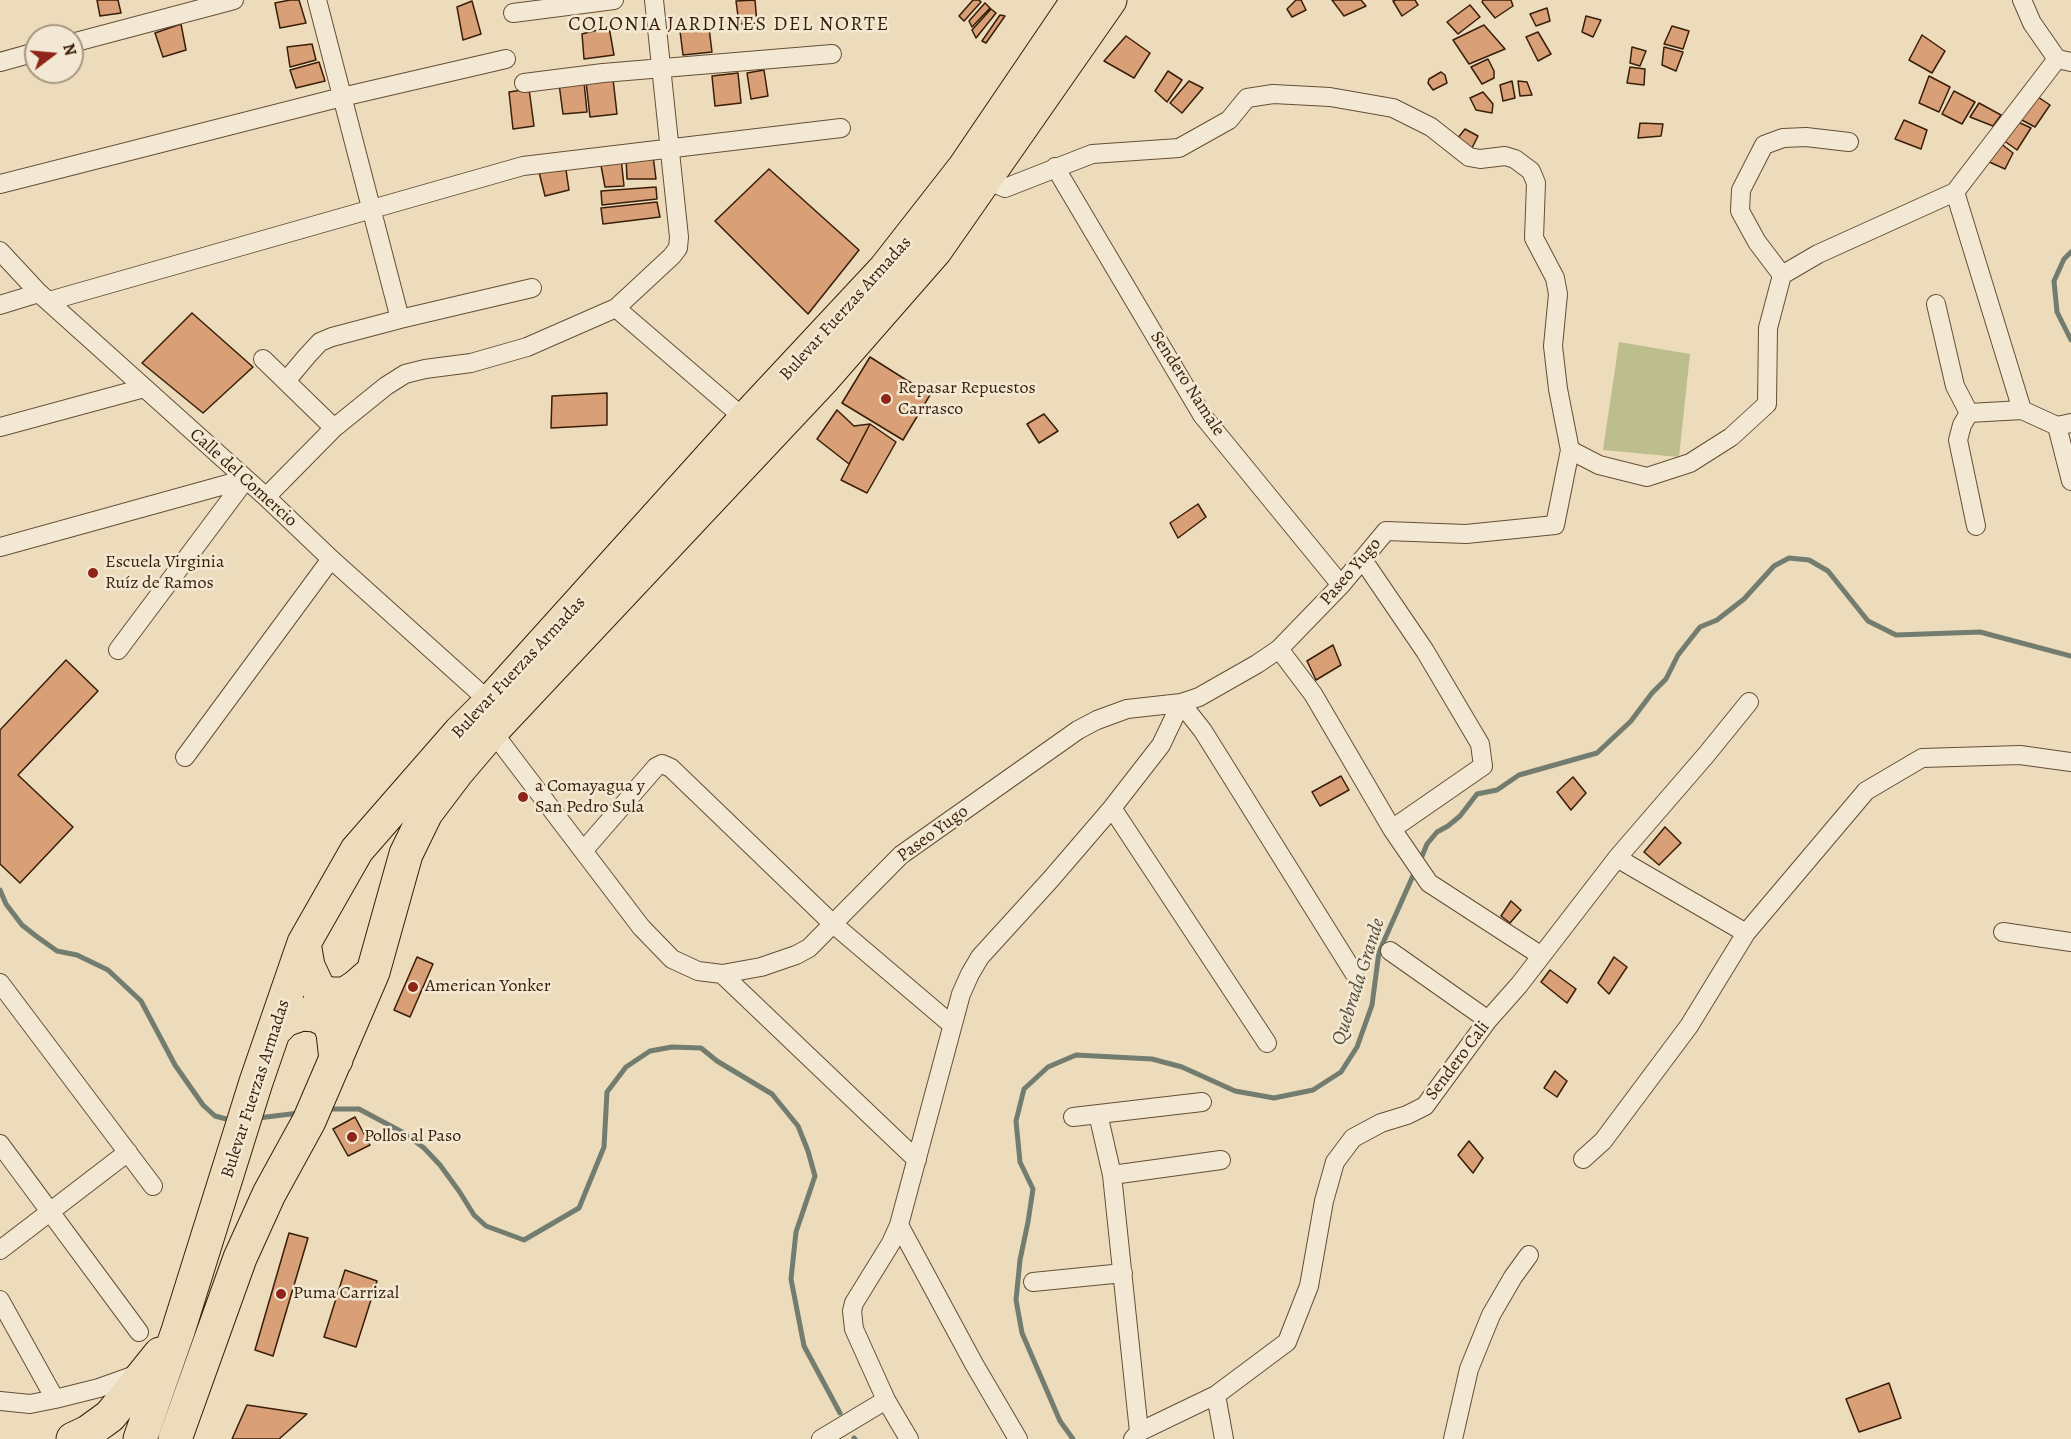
<!DOCTYPE html>
<html>
<head>
<meta charset="utf-8">
<style>
	body { margin:0 }
	#map { position:relative; width:2071px; height:1439px; overflow:hidden; background:#eddcbb; font-family:Alegreya,serif }
	canvas { display:block }
	.north { position:absolute; left:24px; top:24px; width:60px; height:60px; box-sizing:border-box; background:#f3e8d3; border:2px solid #a89782; border-radius:50%; rotate:74deg; font-size:16px; font-weight:700; line-height:24px; text-align:center; color:#381e08 }
	.north::after { content:''; display:block; margin:auto; width:21px; height:27px; background:#8f2418; clip-path:polygon(50% 0,100% 100%,50% 72%,0 100%) }
</style>
</head>
<body>
<div id="map">
<canvas width="2071" height="1439"></canvas>
<div class="north">N</div>
</div>
<script>
const c = document.querySelector('canvas').getContext('2d');
c.lineJoin = 'round';
function fill(path, color) {
  c.fillStyle = color;
  c.fill(path, 'evenodd');
}
function poly(rows) {
  const path = new Path2D();
  for (const r of rows) {
    path.moveTo(r[0], r[1]);
    for (let i = 2; i < r.length; i += 2) path.lineTo(r[i], r[i + 1]);
  }
  return path;
}
function trace(path, color, width, dash) {
  c.strokeStyle = color;
  c.lineWidth = width;
  c.lineCap = dash ? 'butt' : 'round';
  c.setLineDash(dash || []);
  c.stroke(path);
}
function label(font, color, halo, rows, align = 'center') {
  c.font = font + ' Alegreya,serif';
  c.lineWidth = 5;
  c.setLineDash([]);
  c.textBaseline = 'middle';
  c.strokeStyle = halo;
  c.fillStyle = color;
  for (const [text, x, y, turn = 0] of rows) {
    c.save();
    c.translate(x, y);
    c.rotate((+turn || 0) * Math.PI / 180);
    c.textAlign = isNaN(turn) ? turn : align;
    if (halo) c.strokeText(text, 0, 0);
    c.fillText(text, 0, 0);
    c.restore();
  }
}
fill(poly([
	[1619,342,1690,354,1679,457,1603,450]
]), '#bcbf8d');
trace(poly([
	[2071,252,2064,259,2054,281,2057,312,2071,340],
	[1420,861,1427,844,1437,832,1448,826,1460,816,1477,794,1497,790,1519,775,1597,753,1631,721,1652,693,1666,679,1678,655,1700,627,1717,620,1744,599,1774,566,1789,558,1809,560,1828,571,1868,621,1896,635,1980,632,2071,656],
	[0,890,6,904,22,925,36,936,57,951,77,955,108,970,141,1001,175,1065,203,1105,215,1116,234,1121],
	[326,1109,359,1109,404,1133,424,1148,440,1165,459,1191,474,1215,486,1226,524,1240,579,1208,604,1147,607,1092,626,1067,650,1051,672,1047,701,1048,717,1061,772,1094,798,1126,808,1151,815,1176,796,1232,791,1279,804,1346,840,1413],
	[258,1118,299,1113],
	[854,1438,855,1439],
	[1073,1439,1060,1421,1022,1333,1016,1300,1020,1260,1028,1222,1033,1189,1020,1162,1016,1121,1024,1089,1048,1067,1076,1055,1152,1059,1182,1067,1235,1091,1274,1098,1313,1090,1341,1072,1357,1047,1372,1005,1379,952,1416,869]
]), '#727c6f', 5);
const building = poly([
	[97,0,118,0,121,13,100,16,97,0],
	[290,0,299,0,306,23,280,28,275,3,290,0],
	[755,0,757,23,739,24,736,1,755,0],
	[973,0,979,0,981,2,964,21,959,16,973,0],
	[1296,0,1301,0,1306,10,1292,17,1287,9,1296,0],
	[1332,0,1361,0,1366,6,1344,16,1332,0],
	[1396,0,1415,0,1418,5,1402,16,1393,1,1396,0],
	[1483,0,1511,0,1513,6,1495,18,1482,2,1483,0],
	[472,1,481,34,463,40,457,7,472,1],
	[985,3,990,8,972,27,969,21,985,3],
	[1470,5,1480,17,1458,34,1447,22,1470,5],
	[1547,8,1550,21,1536,26,1530,14,1547,8],
	[991,9,996,13,976,38,972,30,991,9],
	[1000,15,1005,16,986,43,982,41,1000,15],
	[1586,16,1601,20,1593,37,1582,32,1586,16],
	[181,24,186,50,163,57,155,33,181,24],
	[1484,25,1505,49,1469,64,1453,40,1484,25],
	[1672,26,1689,31,1683,49,1664,44,1672,26],
	[609,27,614,55,584,59,582,34,609,27],
	[709,28,712,52,683,55,680,31,709,28],
	[1538,32,1551,54,1538,61,1526,37,1538,32],
	[1922,35,1945,51,1932,73,1909,60,1922,35],
	[1126,36,1150,53,1134,78,1104,61,1126,36],
	[312,44,316,60,290,67,287,47,312,44],
	[1632,47,1646,51,1640,66,1630,63,1632,47],
	[1664,47,1683,52,1676,71,1662,65,1664,47],
	[1488,59,1494,71,1494,78,1482,84,1471,67,1488,59],
	[319,62,325,81,296,88,290,70,319,62],
	[1630,67,1645,69,1644,85,1627,83,1630,67],
	[764,70,768,96,751,99,747,73,764,70],
	[1168,71,1182,80,1167,102,1155,91,1168,71],
	[1441,72,1445,75,1447,83,1433,90,1428,83,1429,79,1441,72],
	[738,73,741,103,715,106,712,76,738,73],
	[1929,76,1950,87,1939,112,1919,103,1929,76],
	[613,79,617,114,590,117,586,81,613,79],
	[1189,81,1203,88,1182,113,1170,103,1189,81],
	[1512,81,1515,98,1503,101,1500,85,1512,81],
	[1518,81,1527,82,1532,95,1520,96,1518,81],
	[584,82,587,112,563,114,559,84,584,82],
	[529,89,534,126,513,129,509,92,529,89],
	[1954,91,1975,102,1962,124,1942,114,1954,91],
	[1483,92,1493,104,1492,113,1476,110,1470,98,1483,92],
	[2035,95,2050,105,2035,127,2018,118,2035,95],
	[1979,103,2001,115,1993,126,1970,117,1979,103],
	[1904,120,1927,130,1921,149,1895,139,1904,120],
	[2016,121,2031,128,2017,150,2003,140,2016,121],
	[1640,123,1663,124,1661,136,1638,138,1640,123],
	[1465,129,1478,136,1471,150,1457,139,1465,129],
	[2000,143,2013,153,2005,169,1987,161,2000,143],
	[653,156,656,179,627,179,626,157,653,156],
	[621,158,624,186,605,187,600,160,621,158],
	[769,169,859,250,808,314,715,221,769,169],
	[566,170,569,190,545,196,539,172,566,170],
	[656,187,657,199,602,205,601,191,656,187],
	[657,202,660,217,603,224,601,208,657,202],
	[192,313,253,367,203,413,142,363,192,313],
	[870,357,930,395,903,440,842,403,870,357],
	[607,393,607,425,551,428,552,396,607,393],
	[837,410,854,426,870,424,849,464,817,439,837,410],
	[1044,414,1058,431,1039,443,1027,424,1044,414],
	[870,424,896,442,867,493,841,480,870,424],
	[1198,504,1206,517,1178,538,1170,523,1198,504],
	[1333,645,1341,665,1316,680,1307,661,1333,645],
	[66,660,98,691,18,775,73,827,20,883,0,864,0,730,66,660],
	[1341,776,1349,790,1320,806,1312,792,1341,776],
	[1573,777,1586,793,1571,810,1557,792,1573,777],
	[1665,827,1681,843,1659,865,1644,852,1665,827],
	[1511,901,1521,910,1510,923,1501,916,1511,901],
	[417,957,433,964,410,1017,394,1010,417,957],
	[1614,957,1627,967,1609,994,1598,983,1614,957],
	[1550,970,1576,989,1567,1003,1541,982,1550,970],
	[1555,1071,1567,1081,1557,1097,1544,1088,1555,1071],
	[355,1117,370,1145,348,1156,333,1129,355,1117],
	[1469,1141,1483,1158,1473,1173,1458,1155,1469,1141],
	[289,1233,308,1238,273,1356,255,1350,289,1233],
	[345,1270,377,1281,356,1347,324,1337,345,1270],
	[1889,1383,1901,1418,1859,1432,1846,1399,1889,1383],
	[247,1405,307,1414,279,1439,232,1439,247,1405]
]);
fill(building, '#d99f76');
trace(building, '#381e08', 1.5);
const street = poly([
	[317,0,400,319,532,288],
	[2022,0,2032,23,2057,59],
	[513,13,614,0],
	[72,43,234,0],
	[0,62,36,52],
	[524,83,603,73,832,54],
	[1055,167,1202,415,1341,585],
	[0,184,342,97,506,59],
	[1955,192,2022,410,2057,426,2071,423],
	[0,251,39,293,266,497,331,559,490,702],
	[1782,275,1757,242,1740,211,1741,190,1764,145,1783,138,1806,137,1849,142],
	[49,301,523,166,841,128],
	[1936,304,1955,386,1969,413,2022,410],
	[0,305,39,293],
	[616,308,745,419],
	[263,359,334,428],
	[286,381,307,356,320,342,332,337,400,319],
	[1969,413,1962,425,1958,440,1976,526],
	[2057,426,2071,481],
	[0,427,144,388],
	[1570,450,1599,465,1647,477,1690,463,1731,437,1767,404,1768,328,1782,275,1818,254,1955,192,2057,59,2071,62],
	[266,497,334,428,386,386,405,374,425,369,471,363,527,347,616,308,672,256,678,248,679,237,654,0],
	[0,547,246,479],
	[1363,560,1425,651,1480,744,1483,766,1392,829],
	[1279,649,1313,694,1392,829,1429,883,1540,955],
	[118,650,246,479],
	[492,731,641,927,672,959,698,971,722,974,761,967,796,955,809,948,901,855,1078,730,1097,720,1127,709,1181,703,1199,697,1257,664,1279,649,1341,585,1386,531,1466,534,1555,525,1570,450,1558,389,1553,346,1558,294,1555,278,1534,238,1536,183,1531,171,1515,159,1505,156,1480,159,1469,157,1431,127,1393,108,1330,97,1273,94,1247,98,1229,120,1179,148,1092,154,1005,188,985,179],
	[185,757,331,559],
	[1112,808,1267,1043],
	[584,850,656,767,662,764,671,768,832,923,952,1025],
	[1617,858,1746,933],
	[2003,932,2071,942],
	[1390,951,1488,1020],
	[722,974,917,1160],
	[0,983,153,1186],
	[1098,1114,1112,1175,1139,1432],
	[1073,1117,1202,1102],
	[0,1144,139,1332],
	[1583,1159,1603,1141,1689,1026,1746,933,1866,791,1922,758,2020,755,2071,762],
	[1112,1175,1221,1160],
	[899,1225,974,1364,1018,1439],
	[0,1250,128,1152],
	[1033,1282,1123,1273],
	[0,1300,55,1399],
	[1216,1395,1224,1439],
	[0,1401,30,1404,55,1399,99,1388,138,1374],
	[821,1439,886,1400],
	[909,1439,886,1400,854,1329,852,1311,854,1303,891,1243,899,1225,961,994,970,974,980,957,1051,879,1112,808,1161,745,1181,703,1203,731,1354,973],
	[1133,1439,1139,1432,1216,1395,1287,1342,1309,1286,1324,1201,1335,1162,1353,1138,1381,1123,1407,1115,1425,1106,1488,1020,1519,985,1617,858,1706,755,1749,702],
	[1453,1439,1469,1369,1491,1315,1513,1277,1529,1255]
]);
const highway = poly([
	[304,943,308,966,320,992,333,994,345,994,357,986,373,972],
	[274,1031,285,1020,302,1014,315,1015,328,1021,333,1033,336,1060],
	[73,1439,88,1432,110,1416,160,1354],
	[140,1439,178,1331,256,1082,304,943,357,850,460,732,490,702,745,419,885,269,964,168,1078,0],
	[175,1439,240,1258,269,1194,309,1121,373,972,406,854,426,813,457,772,492,731,823,379,935,251,1110,0]
]);
trace(street, '#654e35', 20);
trace(highway, '#381e08', 35);
trace(street, '#f3e8d3', 18);
trace(highway, '#eddcbb', 33);
for (const [x, y, r, color] of [
	[886,399,6,"#8f2418"],
	[93,573,6,"#8f2418"],
	[523,797,6,"#8f2418"],
	[413,987,6,"#8f2418"],
	[352,1137,6,"#8f2418"],
	[281,1294,6,"#8f2418"]
]) {
  const dot = new Path2D();
  dot.arc(x, y, r, 0, 2 * Math.PI);
  c.fillStyle = color;
  c.fill(dot);
  trace(dot, '#f3e8d3', 2);
}
label('18px', '#381e08', '#f3e8d3', [
	["Bulevar Fuerzas Armadas",846,309,-48],
	["Sendero Namale",1187,384,57],
	["Calle del Comercio",243,478,42],
	["Paseo Yugo",1351,572,-49],
	["Bulevar Fuerzas Armadas",519,668,-47],
	["Paseo Yugo",933,834,-36],
	["Sendero Cali",1458,1061,-53],
	["Bulevar Fuerzas Armadas",256,1089,-72]
]);
label('18px', '#381e08', '#f3e8d3', [
	["Repasar Repuestos",898,389],
	["Carrasco",898,410],
	["Escuela Virginia",105,563],
	["Ruíz de Ramos",105,584],
	["a Comayagua y",535,787],
	["San Pedro Sula",535,808],
	["American Yonker",425,987],
	["Pollos al Paso",364,1137],
	["Puma Carrizal",293,1294]
], 'left');
c.letterSpacing = '1.5px';
label('20px', '#381e08', '#f3e8d3', [
	["COLONIA JARDINES DEL NORTE",729,25]
]);
c.letterSpacing = '0px';
label('italic 20px', '#554d3c', '#f3e8d3', [
	["Quebrada Grande",1359,982,-72]
]);
</script>
</body>
</html>
